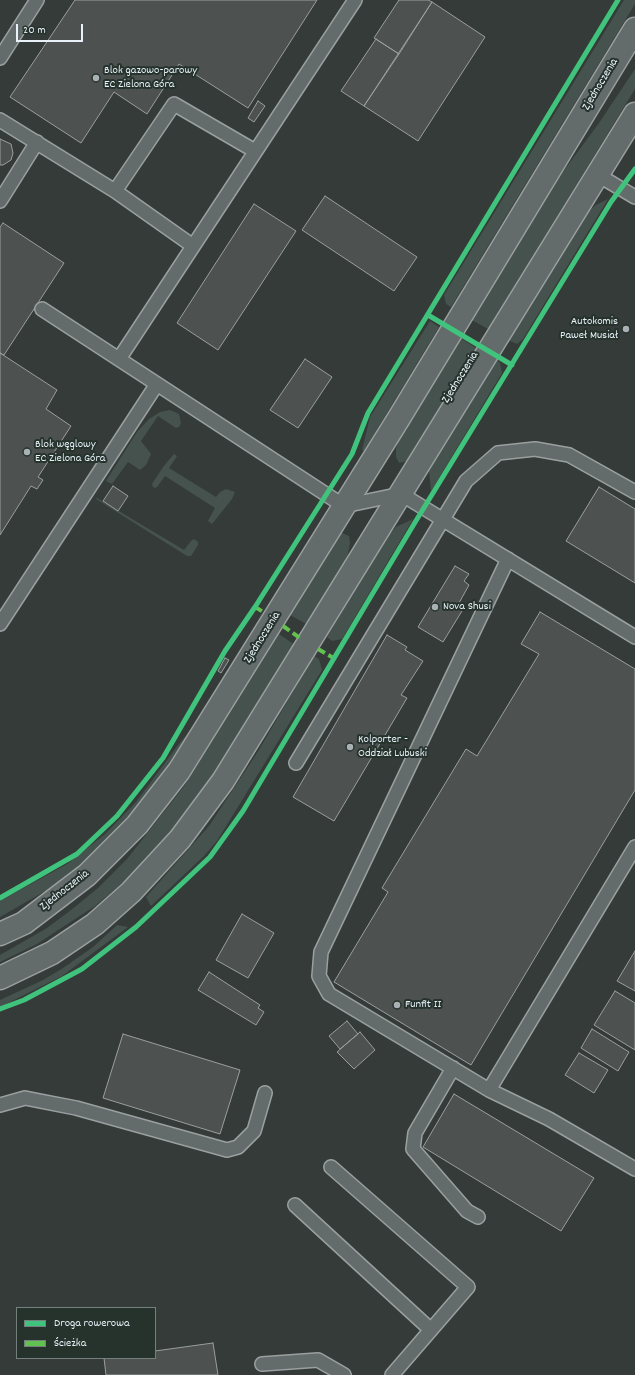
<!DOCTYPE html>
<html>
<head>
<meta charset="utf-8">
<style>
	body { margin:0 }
	#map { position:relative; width:635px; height:1375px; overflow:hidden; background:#353b38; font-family:Dekko,sans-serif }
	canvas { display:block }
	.legend { position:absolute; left:16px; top:1307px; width:140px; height:52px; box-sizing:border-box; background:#26332d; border:1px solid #747f7e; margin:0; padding:5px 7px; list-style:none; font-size:12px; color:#e8f1f8 }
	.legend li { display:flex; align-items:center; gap:8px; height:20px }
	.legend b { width:20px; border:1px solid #747f7e }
	.scale { position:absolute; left:16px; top:24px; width:67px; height:18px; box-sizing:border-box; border:2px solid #e8f1f8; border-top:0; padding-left:5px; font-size:12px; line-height:14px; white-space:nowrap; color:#e8f1f8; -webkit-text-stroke:3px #26332d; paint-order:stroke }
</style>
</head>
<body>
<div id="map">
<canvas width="635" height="1375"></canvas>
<ul class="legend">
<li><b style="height:5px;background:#40c37c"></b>Droga rowerowa</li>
<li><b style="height:5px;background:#63c152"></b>Ścieżka</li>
</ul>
<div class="scale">20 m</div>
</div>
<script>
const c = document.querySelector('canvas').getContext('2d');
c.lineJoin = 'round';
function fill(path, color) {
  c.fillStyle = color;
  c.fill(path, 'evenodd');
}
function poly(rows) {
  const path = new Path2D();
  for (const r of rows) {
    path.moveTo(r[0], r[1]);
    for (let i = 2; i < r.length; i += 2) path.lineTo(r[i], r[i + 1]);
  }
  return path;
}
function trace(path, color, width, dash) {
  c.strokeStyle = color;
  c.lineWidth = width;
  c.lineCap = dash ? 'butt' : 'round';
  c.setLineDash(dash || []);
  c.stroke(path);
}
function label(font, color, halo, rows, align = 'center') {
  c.font = font + ' Dekko,sans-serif';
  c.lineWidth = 4;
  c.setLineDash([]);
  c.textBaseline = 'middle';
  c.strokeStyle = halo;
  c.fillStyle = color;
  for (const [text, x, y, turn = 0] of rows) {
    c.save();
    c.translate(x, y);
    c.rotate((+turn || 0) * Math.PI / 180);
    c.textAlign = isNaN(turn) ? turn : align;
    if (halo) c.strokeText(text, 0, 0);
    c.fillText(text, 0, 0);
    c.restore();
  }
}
fill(poly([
	[624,0,635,0,635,4,451,307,446,304,444,295],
	[635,69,635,89,488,329,470,319,551,188,599,123],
	[608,199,523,339,517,344,508,340,586,213,596,205],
	[430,321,439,327,364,451,362,450,370,417],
	[459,337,476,348,408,461,399,463,396,457,396,449,402,432],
	[497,360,500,363,502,373,431,491,429,471,433,463],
	[170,410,179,414,181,423,179,427,176,428,158,416,141,441,151,454,146,465,140,470,128,462,112,484,106,481,137,432,149,419,160,412],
	[174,454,177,456,169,468,216,497,220,492,226,489,235,492,232,499,212,524,208,521,215,508,165,476,157,487,155,488,153,487,152,484,163,467],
	[97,498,184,550,191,541,194,539,198,542,198,545,191,556,187,556,96,499],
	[413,519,342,639,332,641,327,637,387,537,396,527],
	[342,533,349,536,350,543,348,554,341,570,308,625,290,615,339,535],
	[279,634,295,645,214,779,183,820,135,873,95,906,37,944,0,962,0,955,47,928,71,910,98,888,127,859,185,785],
	[314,656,319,659,322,670,217,841,204,856,151,906,146,897,209,826,257,753],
	[192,731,169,769,122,826,99,849,70,873,47,890,0,917,0,901,67,864,105,834,136,802,178,745,188,733],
	[117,925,128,927,62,976,0,1007,0,1000,43,980,63,968,93,947]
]), '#46524e');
const building = poly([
	[75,0,317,0,248,108,179,64,147,114,114,92,81,143,10,97,75,0],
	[399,0,428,0,432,2,399,54,374,38,399,0],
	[432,2,485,37,418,141,364,106,432,2],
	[376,39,399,54,364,106,341,91,376,39],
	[258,101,265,106,254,122,248,118,258,101],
	[0,139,11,144,13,153,11,160,3,165,0,165,0,139],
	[325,196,417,257,394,291,302,230,325,196],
	[254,204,296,231,218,350,177,323,254,204],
	[3,223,64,263,4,355,0,353,0,227,3,223],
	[0,353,57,390,46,409,71,426,38,477,43,480,37,489,31,486,0,535,0,353],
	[305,359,332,377,298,428,270,410,305,359],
	[113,486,128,496,118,511,103,501,113,486],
	[599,487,635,509,635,583,566,541,599,487],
	[455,566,469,574,464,581,469,585,459,603,465,606,443,642,418,627,455,566],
	[540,612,635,669,635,790,471,1065,334,982,388,892,382,888,466,749,477,756,539,654,521,644,540,612],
	[387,635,407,647,405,650,423,661,401,695,407,698,334,821,293,797,387,635],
	[225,658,229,660,221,673,218,671,225,658],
	[242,914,274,933,248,978,216,960,242,914],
	[635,951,635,991,617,981,635,951],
	[209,972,260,1005,258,1008,264,1012,256,1025,198,990,209,972],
	[615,991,635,1003,635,1050,594,1025,615,991],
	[347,1021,358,1034,340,1049,329,1036,347,1021],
	[592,1029,629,1052,618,1071,581,1048,592,1029],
	[360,1032,375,1050,354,1069,337,1052,360,1032],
	[123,1034,240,1070,220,1134,103,1098,123,1034],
	[579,1053,608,1070,594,1093,565,1075,579,1053],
	[454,1094,594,1178,561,1231,423,1147,454,1094],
	[213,1343,218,1375,106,1375,104,1358,155,1358,155,1351,213,1343]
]);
fill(building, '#4d5250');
trace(building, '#9a9f9f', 1);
const lane = poly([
	[0,58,37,0],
	[0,120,115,191],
	[598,175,635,197],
	[0,201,37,142],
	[193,246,115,191,174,104,255,151],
	[42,309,344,506,401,494,635,637],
	[119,359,355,0],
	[508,559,321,952,319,976,329,994,489,1090,549,1119,635,1169],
	[0,624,157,384],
	[296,763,466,481,498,453,535,449,569,455,635,492],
	[453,1068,415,1133,413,1149,467,1211,478,1217],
	[489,1090,635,847],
	[0,1105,25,1098,40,1101,76,1108,227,1150,238,1147,254,1131,265,1093],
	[331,1167,468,1287,392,1375],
	[295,1205,431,1330],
	[262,1364,318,1360,344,1375]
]);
const secondary = poly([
	[0,934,24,923,87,875,137,825,179,771,399,418,635,29],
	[0,978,52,953,95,924,131,892,180,839,223,781,635,114]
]);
trace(lane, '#9a9f9f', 16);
trace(secondary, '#9a9f9f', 25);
trace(lane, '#646b6b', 13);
trace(secondary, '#646b6b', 22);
trace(poly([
	[255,607,265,613],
	[283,626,300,638],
	[318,649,335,659]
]), '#63c152', 4, [8, 4]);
trace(poly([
	[428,315,512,365],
	[0,898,77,854,117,816,163,758,225,651,255,607,352,454,368,413,618,0],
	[0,1009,24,1000,82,969,136,927,210,857,243,811,414,524,611,202,635,169]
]), '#40c37c', 5);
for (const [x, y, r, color] of [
	[96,78,4,"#a9b1b5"],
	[626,329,4,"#a9b1b5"],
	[27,452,4,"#a9b1b5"],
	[435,607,4,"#a9b1b5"],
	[350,747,4,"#a9b1b5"],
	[397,1005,4,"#a9b1b5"]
]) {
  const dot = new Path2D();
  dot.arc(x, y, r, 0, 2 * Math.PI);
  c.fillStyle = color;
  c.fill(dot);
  trace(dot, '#26332d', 1.5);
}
label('12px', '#e8f1f8', '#26332d', [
	["Blok gazowo-parowy",104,71],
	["EC Zielona Góra",104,85],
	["Autokomis",618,322,"right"],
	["Paweł Musiał",618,336,"right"],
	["Blok węglowy",35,445],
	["EC Zielona Góra",35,459],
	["Nova Shusi",443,607],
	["Kolporter -",358,740],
	["Oddział Lubuski",358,754],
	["Funfit II",405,1005]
], 'left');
label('12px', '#e8f1f8', '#26332d', [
	["Zjednoczenia",601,85,-59],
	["Zjednoczenia",461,378,-58],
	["Zjednoczenia",263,638,-58],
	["Zjednoczenia",65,891,-38]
]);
</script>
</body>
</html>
